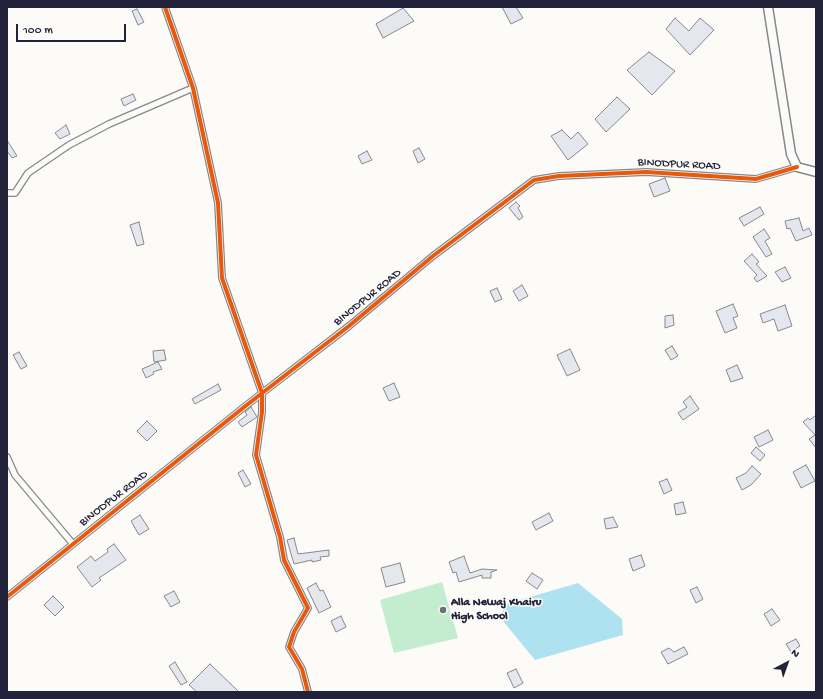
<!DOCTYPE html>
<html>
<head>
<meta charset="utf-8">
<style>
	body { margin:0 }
	#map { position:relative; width:823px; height:699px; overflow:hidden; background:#fcfbf8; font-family:"Gochi Hand",sans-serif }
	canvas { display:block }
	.frame { position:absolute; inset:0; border:8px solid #22223b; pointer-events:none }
	.north { position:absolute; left:767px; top:643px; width:40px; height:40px; -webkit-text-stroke:3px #fdfcf7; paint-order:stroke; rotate:41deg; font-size:11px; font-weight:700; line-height:16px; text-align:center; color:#22223b }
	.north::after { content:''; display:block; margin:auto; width:14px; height:18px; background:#22223b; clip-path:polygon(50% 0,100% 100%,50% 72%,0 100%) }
	.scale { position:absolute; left:16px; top:24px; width:110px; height:18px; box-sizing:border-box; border:2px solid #22223b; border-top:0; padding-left:5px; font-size:12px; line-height:14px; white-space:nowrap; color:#22223b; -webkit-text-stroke:3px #fdfcf7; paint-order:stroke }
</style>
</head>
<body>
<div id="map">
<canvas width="823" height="699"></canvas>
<div class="frame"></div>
<div class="north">N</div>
<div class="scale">100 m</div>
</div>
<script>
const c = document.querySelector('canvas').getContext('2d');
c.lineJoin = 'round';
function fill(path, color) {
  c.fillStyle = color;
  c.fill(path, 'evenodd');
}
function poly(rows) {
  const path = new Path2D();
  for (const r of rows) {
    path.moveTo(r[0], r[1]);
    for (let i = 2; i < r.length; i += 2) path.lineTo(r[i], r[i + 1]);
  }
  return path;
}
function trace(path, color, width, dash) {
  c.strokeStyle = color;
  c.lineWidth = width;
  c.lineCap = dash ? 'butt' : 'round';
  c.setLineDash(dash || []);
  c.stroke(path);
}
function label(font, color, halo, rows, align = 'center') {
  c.font = font + ' "Gochi Hand",sans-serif';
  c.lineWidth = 3;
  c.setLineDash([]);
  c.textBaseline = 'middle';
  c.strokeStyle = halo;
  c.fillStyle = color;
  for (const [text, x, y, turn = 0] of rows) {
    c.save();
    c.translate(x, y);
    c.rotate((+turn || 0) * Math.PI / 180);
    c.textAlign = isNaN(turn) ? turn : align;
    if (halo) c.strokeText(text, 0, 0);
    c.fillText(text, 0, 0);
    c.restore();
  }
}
fill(poly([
	[442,582,458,638,394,653,380,600]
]), '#c4eccf');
fill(poly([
	[578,583,622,619,623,635,535,660,503,621,503,605]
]), '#aee2f0');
const building = poly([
	[502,7,516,7,523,18,511,24,502,7],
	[403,8,414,21,383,38,376,24,403,8],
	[137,9,144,22,138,25,132,11,137,9],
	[675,18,689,31,700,18,714,30,690,55,666,29,675,18],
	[649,52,675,71,652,95,627,70,649,52],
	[133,94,136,100,124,106,121,99,133,94],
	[617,97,630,109,606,132,595,119,617,97],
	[66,125,70,134,60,139,55,133,66,125],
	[562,130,571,139,578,132,588,144,568,160,551,136,562,130],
	[7,140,17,156,12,158,7,151,7,140],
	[419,148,425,159,418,163,413,151,419,148],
	[367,151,372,160,362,164,358,156,367,151],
	[665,178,670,191,654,197,649,184,665,178],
	[516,202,520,206,518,208,523,217,519,220,509,208,516,202],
	[760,207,764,214,744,226,739,218,760,207],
	[799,218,803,231,809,228,812,235,796,241,790,228,787,229,785,221,799,218],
	[139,222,144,244,137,246,130,225,139,222],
	[764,229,770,238,765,241,772,254,766,257,753,237,764,229],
	[752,254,759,262,756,264,767,276,757,282,754,278,757,275,744,261,752,254],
	[785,267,791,278,782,282,775,272,785,267],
	[522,285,528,296,519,301,513,291,522,285],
	[497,288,502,299,495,302,490,291,497,288],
	[733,304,738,316,733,318,737,328,725,333,716,311,733,304],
	[785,305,792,326,778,331,774,319,763,323,760,314,785,305],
	[673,315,674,325,665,328,665,316,673,315],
	[672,346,678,356,671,360,665,350,672,346],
	[570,349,580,370,567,376,557,355,570,349],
	[164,350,166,360,154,362,153,351,164,350],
	[19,352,27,366,21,369,13,355,19,352],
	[158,362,162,369,153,372,154,374,146,378,142,369,158,362],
	[737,365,743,378,731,382,726,370,737,365],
	[394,383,400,397,389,401,383,388,394,383],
	[218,384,221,390,195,404,192,399,218,384],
	[690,396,699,409,683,420,678,413,687,407,683,402,690,396],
	[251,407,257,417,242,427,238,422,247,415,245,412,251,407],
	[816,415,816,448,809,439,815,435,803,422,808,418,810,420,816,415],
	[147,421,157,431,147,441,137,431,147,421],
	[768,430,773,440,759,447,754,437,768,430],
	[756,447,765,455,760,461,751,453,756,447],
	[806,465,815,481,801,488,793,472,806,465],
	[752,466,761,474,751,485,742,490,736,478,746,473,752,466],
	[243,470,251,484,245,487,238,473,243,470],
	[667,479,672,490,664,494,659,482,667,479],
	[683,502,686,513,676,515,674,504,683,502],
	[549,513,553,521,536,530,532,522,549,513],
	[140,515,149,529,139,535,131,521,140,515],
	[613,517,618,527,606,529,604,519,613,517],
	[294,538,298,554,329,550,329,556,320,557,321,560,312,562,312,560,294,564,287,540,294,538],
	[114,544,126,560,99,578,101,580,92,587,77,567,91,556,95,561,108,552,107,549,114,544],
	[641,555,645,566,633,571,629,559,641,555],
	[464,556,470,573,482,569,497,570,491,572,491,578,482,578,482,575,459,582,456,572,453,573,449,562,464,556],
	[400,563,405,582,386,587,381,568,400,563],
	[532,573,543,580,537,589,526,581,532,573],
	[316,583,320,591,323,590,331,607,319,613,307,588,316,583],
	[697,587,703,599,696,603,690,590,697,587],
	[174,591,180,602,171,607,164,596,174,591],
	[53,596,64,607,55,616,44,605,53,596],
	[772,609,780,620,771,626,764,614,772,609],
	[341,616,346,627,336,632,331,621,341,616],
	[796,639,800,646,791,652,786,644,796,639],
	[684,647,688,654,668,664,661,652,669,648,674,652,684,647],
	[175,662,187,682,181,685,169,666,175,662],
	[210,664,239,692,197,692,189,685,210,664],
	[516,669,523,683,514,688,507,673,516,669]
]);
fill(building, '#e5e7ef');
trace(building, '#88888c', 1);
const street = poly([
	[165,7,193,88,218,203,222,278,262,393,262,412,256,455,280,537,284,560,308,608,294,632,289,647,302,669,308,692],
	[7,193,15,193,28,173,69,145,109,124,193,88],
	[7,457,15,475,73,544],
	[7,597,248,404,349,326,433,256,534,180,559,176,646,172,756,179,797,167]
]);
const secondary = poly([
	[768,7,791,154,797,167,816,172]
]);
trace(street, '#88888c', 8);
trace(secondary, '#88888c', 11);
trace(street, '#fbfbf9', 5.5);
trace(secondary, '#fbfbf9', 8);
trace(poly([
	[165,7,193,88,218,203,222,278,262,393,262,412,256,455,280,537,284,560,308,608,294,632,289,647,302,669,308,692],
	[7,597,248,404,349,326,433,256,534,180,559,176,646,172,756,179,797,167]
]), '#e8590c', 4);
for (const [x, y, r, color] of [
	[443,610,4,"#6e6e7d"]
]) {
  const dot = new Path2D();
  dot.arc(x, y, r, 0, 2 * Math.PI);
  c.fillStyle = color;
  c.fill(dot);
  trace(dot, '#fdfcf7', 1.5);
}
label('12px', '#22223b', '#fdfcf7', [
	["BINODPUR ROAD",679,165,3],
	["BINODPUR ROAD",368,298,-39],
	["BINODPUR ROAD",114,499,-38]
]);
label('bold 12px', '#22223b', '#fdfcf7', [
	["Alla Newaj Khairu",451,603],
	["High School",451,617]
], 'left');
</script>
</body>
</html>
